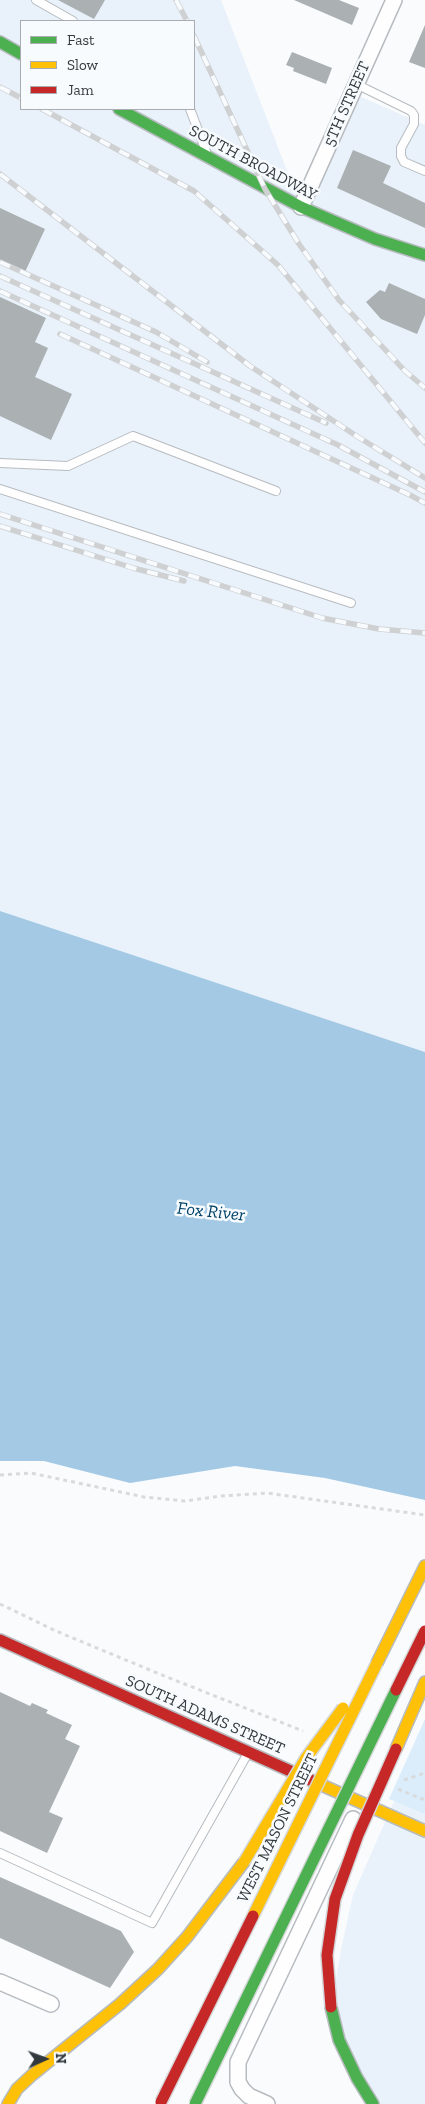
<!DOCTYPE html>
<html>
<head>
<meta charset="utf-8">
<style>
	body { margin:0 }
	#map { position:relative; width:425px; height:2104px; overflow:hidden; background:#f9fbfd; font-family:"Zilla Slab",serif }
	canvas { display:block }
	.legend { position:absolute; left:20px; top:20px; width:175px; height:90px; box-sizing:border-box; background:#f8fbfe; border:1px solid #a9adb1; margin:0; padding:6px 9px; list-style:none; font-size:15px; color:#32393e }
	.legend li { display:flex; align-items:center; gap:10px; height:25px }
	.legend b { width:25px; border:1px solid #a9adb1 }
	.north { position:absolute; left:20px; top:2034px; width:50px; height:50px; -webkit-text-stroke:4px #f8fbfe; paint-order:stroke; rotate:88deg; font-size:14px; font-weight:700; line-height:20px; text-align:center; color:#32393e }
	.north::after { content:''; display:block; margin:auto; width:18px; height:22px; background:#32393e; clip-path:polygon(50% 0,100% 100%,50% 72%,0 100%) }
</style>
</head>
<body>
<div id="map">
<canvas width="425" height="2104"></canvas>
<ul class="legend">
<li><b style="height:6px;background:#4caf50"></b>Fast</li>
<li><b style="height:6px;background:#ffc107"></b>Slow</li>
<li><b style="height:6px;background:#c62828"></b>Jam</li>
</ul>
<div class="north">N</div>
</div>
<script>
const c = document.querySelector('canvas').getContext('2d');
c.lineJoin = 'round';
function fill(path, color) {
  c.fillStyle = color;
  c.fill(path, 'evenodd');
}
function poly(rows) {
  const path = new Path2D();
  for (const r of rows) {
    path.moveTo(r[0], r[1]);
    for (let i = 2; i < r.length; i += 2) path.lineTo(r[i], r[i + 1]);
  }
  return path;
}
function trace(path, color, width, dash) {
  c.strokeStyle = color;
  c.lineWidth = width;
  c.lineCap = dash ? 'butt' : 'round';
  c.setLineDash(dash || []);
  c.stroke(path);
}
function label(font, color, halo, rows, align = 'center') {
  c.font = font + ' "Zilla Slab",serif';
  c.lineWidth = 5;
  c.setLineDash([]);
  c.textBaseline = 'middle';
  c.strokeStyle = halo;
  c.fillStyle = color;
  for (const [text, x, y, turn = 0] of rows) {
    c.save();
    c.translate(x, y);
    c.rotate((+turn || 0) * Math.PI / 180);
    c.textAlign = isNaN(turn) ? turn : align;
    if (halo) c.strokeText(text, 0, 0);
    c.fillText(text, 0, 0);
    c.restore();
  }
}
fill(poly([
	[0,0,221,0,301,207,352,93,425,125,425,1052,0,911],
	[21,21,194,21,194,109,21,109],
	[425,1731,425,2104,373,2104,331,2007,341,1950,353,1895]
]), '#e9f2fa');
fill(poly([
	[425,1719,425,1814,389,1799]
]), '#dbedfb');
fill(poly([
	[0,911,425,1052,425,1500,325,1478,235,1466,130,1483,44,1461,0,1461]
]), '#a4c9e5');
fill(poly([
	[58,0,105,0,94,19],
	[294,0,339,0,359,8,352,25],
	[425,25,425,68,409,62],
	[292,52,332,68,326,84,293,71,294,68,286,65],
	[353,150,391,166,383,183,425,203,425,228,337,188],
	[0,208,45,229,25,272,0,261],
	[389,283,425,299,425,315,417,334,381,319,366,302,380,290,385,292],
	[0,297,46,318,35,342,48,348,35,377,72,394,51,440,0,416],
	[0,1692,30,1706,32,1703,48,1710,46,1713,72,1725,65,1739,80,1746,49,1812,63,1818,47,1853,0,1831],
	[0,1877,121,1931,134,1952,110,1988,0,1938]
]), '#abb0b3');
const lane = poly([
	[36,0,73,21],
	[356,84,411,111,414,115,414,124,401,148,401,156,404,162,425,171],
	[190,109,206,151],
	[0,463,68,466,133,436,276,491],
	[0,489,351,603],
	[0,1853,152,1923,248,1753]
]);
const street = poly([
	[301,207,394,0],
	[0,1982,51,2004],
	[267,2104,249,2096,242,2089,238,2082,238,2062,353,1819]
]);
const fast = poly([
	[0,42,21,54],
	[119,109,301,207,375,239,425,255],
	[331,2007,339,2040,357,2078,373,2104]
]);
const slow = poly([
	[377,1663,425,1566],
	[396,1749,425,1682],
	[317,1783,425,1831],
	[8,2104,17,2089,32,2075,120,2004,158,1969,187,1937,244,1862]
]);
const jam = poly([
	[0,1640,317,1783]
]);
trace(lane, '#b7bbbf', 10);
trace(street, '#b7bbbf', 18);
trace(fast, '#b7bbbf', 14);
trace(slow, '#b7bbbf', 14);
trace(jam, '#b7bbbf', 14);
trace(poly([
	[0,1475,31,1473,144,1497,185,1501,221,1496,267,1493,425,1515],
	[0,1604,56,1631,162,1675,303,1731],
	[404,1780,425,1773],
	[398,1789,425,1800]
]), '#d9dadb', 3, [4, 4]);
trace(lane, '#fefeff', 8);
trace(street, '#fefeff', 15);
trace(fast, '#4caf50', 11);
trace(slow, '#ffc107', 11);
trace(jam, '#c62828', 11);
const rail = poly([
	[176,0,187,21],
	[194,36,265,189,299,244,339,300,404,370,425,388],
	[0,87,21,98],
	[42,109,194,191,278,265,425,443],
	[0,174,250,366,358,437,425,478],
	[0,262,156,332,207,362],
	[0,276,326,423],
	[0,291,338,445,425,492],
	[60,334,410,495,425,503],
	[0,514,322,618,379,629,425,633],
	[0,526,133,568,184,581]
]);
trace(rail, '#cfd0d2', 5.5);
trace(rail, '#f8fbfe', 4, [11]);
const fastBridge = poly([
	[195,2104,396,1690]
]);
const slowBridge = poly([
	[244,1862,306,1758,343,1708],
	[253,1916,377,1663]
]);
const jamBridge = poly([
	[396,1690,425,1631],
	[331,2007,327,1955,335,1899,358,1835,396,1749],
	[161,2102,253,1916]
]);
trace(fastBridge, '#d4d6d8', 14, []);
trace(slowBridge, '#d4d6d8', 14, []);
trace(jamBridge, '#d4d6d8', 14, []);
trace(fastBridge, '#4caf50', 11);
trace(slowBridge, '#ffc107', 11);
trace(jamBridge, '#c62828', 11);
label('16px', '#32393e', '#f8fbfe', [
	["5TH STREET",347,104,-66],
	["SOUTH BROADWAY",253,163,28],
	["SOUTH ADAMS STREET",205,1715,24],
	["WEST MASON STREET",278,1828,-64]
]);
label('italic 18px', '#004268', '#f8fbfe', [
	["Fox River",211,1212,6]
]);
</script>
</body>
</html>
